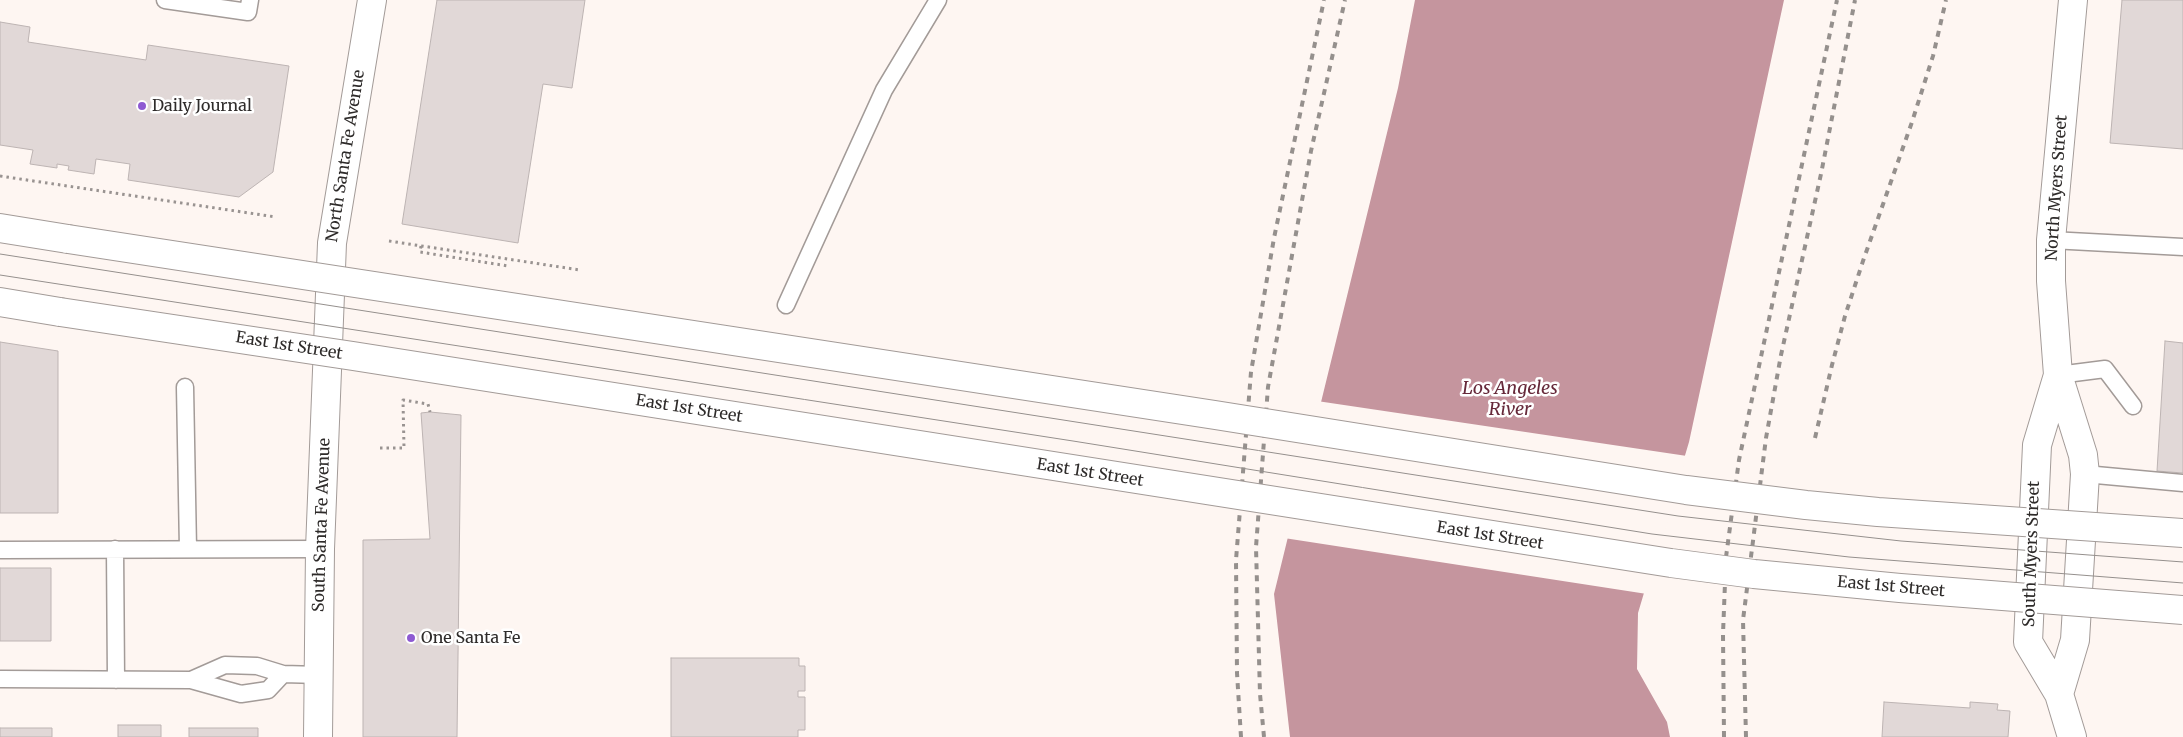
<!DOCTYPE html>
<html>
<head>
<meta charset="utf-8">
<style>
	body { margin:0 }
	canvas { display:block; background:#fef6f2 }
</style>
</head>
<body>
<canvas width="2183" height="737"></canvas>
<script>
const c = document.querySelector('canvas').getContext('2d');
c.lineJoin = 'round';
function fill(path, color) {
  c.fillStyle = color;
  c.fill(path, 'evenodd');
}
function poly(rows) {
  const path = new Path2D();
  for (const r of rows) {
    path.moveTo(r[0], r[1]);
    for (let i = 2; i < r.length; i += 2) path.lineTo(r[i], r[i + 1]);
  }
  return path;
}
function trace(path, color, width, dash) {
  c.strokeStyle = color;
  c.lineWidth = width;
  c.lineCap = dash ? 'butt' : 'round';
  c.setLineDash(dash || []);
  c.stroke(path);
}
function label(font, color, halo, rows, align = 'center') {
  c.font = font + ' Merriweather,serif';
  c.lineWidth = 5;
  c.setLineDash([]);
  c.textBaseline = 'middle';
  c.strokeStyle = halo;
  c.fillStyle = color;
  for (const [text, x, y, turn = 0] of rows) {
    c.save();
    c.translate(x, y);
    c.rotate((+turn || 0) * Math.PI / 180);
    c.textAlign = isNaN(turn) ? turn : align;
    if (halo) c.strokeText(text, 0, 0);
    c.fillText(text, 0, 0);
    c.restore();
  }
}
fill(poly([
	[1415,0,1784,0,1689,442,1638,613,1637,669,1667,722,1670,737,1290,737,1274,594,1398,88]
]), '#c5959e');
fill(poly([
	[1317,401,1687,456,1647,594,1284,538]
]), '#fef6f2');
const building = poly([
	[437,0,585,0,572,88,543,84,518,243,402,224,437,0],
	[2122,0,2183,0,2183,149,2110,143,2122,0],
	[0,22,30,27,28,42,146,60,148,45,289,66,273,172,239,197,128,180,130,164,96,159,94,174,68,170,69,166,57,164,57,168,30,164,33,150,0,145,0,22],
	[2165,341,2183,343,2183,473,2157,471,2165,341],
	[0,342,58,351,58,513,0,513,0,342],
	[430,412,461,415,457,737,363,737,363,540,430,539,421,413,430,412],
	[0,568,51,568,51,641,0,641,0,568],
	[671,658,799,658,799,666,805,666,805,691,798,691,798,697,805,697,805,730,798,730,798,737,671,737,671,658],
	[1884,702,1970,708,1970,702,1998,704,1997,710,2010,711,2008,737,1882,737,1884,702],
	[118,725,161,725,161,737,118,737,118,725],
	[0,728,52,728,52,737,0,737,0,728],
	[189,728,258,728,258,737,189,737,189,728]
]);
fill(building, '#e1d8d7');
trace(building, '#bdb4b3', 1);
const service = poly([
	[165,0,248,12,250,0],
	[2051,240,2183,247],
	[786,305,884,90,938,0],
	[2058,375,2105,369,2133,406],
	[185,387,188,549],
	[2085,474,2183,483],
	[115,549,116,680],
	[0,550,320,549],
	[283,674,319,675],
	[0,679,191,680,241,694,268,690,283,674,257,666,225,665,191,680]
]);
const minor = poly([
	[2058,375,2037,445,2028,642,2059,694,2072,737],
	[2059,694,2075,640,2085,474,2083,455,2058,375,2051,281,2051,240,2073,0]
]);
const tertiary = poly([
	[318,737,320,549,332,243,372,0]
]);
const secondary = poly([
	[0,228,68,239],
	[0,302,60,312]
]);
trace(service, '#a39b98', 19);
trace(minor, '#a39b98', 30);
trace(tertiary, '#a39b98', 30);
trace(secondary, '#a39b98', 30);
trace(poly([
	[0,176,276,217],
	[389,241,580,270],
	[421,246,420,252,508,266],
	[380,448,404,448,403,400,428,404,430,412]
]), '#999391', 3, [2.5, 4]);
trace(service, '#fff', 16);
trace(minor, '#fff', 28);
trace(tertiary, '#fff', 28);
trace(secondary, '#fff', 28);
trace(poly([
	[0,254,1678,516,1901,541,2183,562],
	[0,275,1073,441,1652,534,1849,557,2183,583]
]), '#95908d', 1);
trace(poly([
	[1815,438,1832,365,1845,316,1863,261,1912,122,1933,56,1946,0],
	[1241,737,1237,673,1236,560,1251,372,1274,238,1324,0],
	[1264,737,1260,694,1256,547,1268,387,1311,151,1345,0],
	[1724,737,1723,634,1726,557,1739,460,1837,0],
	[1746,737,1743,620,1766,438,1781,355,1821,174,1855,0]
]), '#95908d', 4, [6, 6]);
const secondaryBridge = poly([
	[68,239,1215,415,1686,490,1806,505,1878,512,2183,533],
	[60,312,353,356,1671,563,1754,574,1900,588,2183,610]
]);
trace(secondaryBridge, '#a39b98', 30, []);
trace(secondaryBridge, '#fff', 28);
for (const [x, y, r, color] of [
	[142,106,5,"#8e5ad2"],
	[411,638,5,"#8e5ad2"]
]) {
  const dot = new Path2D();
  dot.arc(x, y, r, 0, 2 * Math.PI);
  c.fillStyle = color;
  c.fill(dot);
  trace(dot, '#fff', 2);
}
label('16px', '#2e2b2a', '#fff', [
	["Daily Journal",152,106],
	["One Santa Fe",421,638]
], 'left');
label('16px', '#2e2b2a', '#fff', [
	["North Santa Fe Avenue",346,156,-81],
	["North Myers Street",2057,188,-86],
	["East 1st Street",289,346,9],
	["East 1st Street",689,409,9],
	["East 1st Street",1090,473,9],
	["South Santa Fe Avenue",322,525,-88],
	["East 1st Street",1490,536,9],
	["South Myers Street",2032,554,-88],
	["East 1st Street",1891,587,5]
]);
label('italic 18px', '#66293a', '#fff', [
	["Los Angeles",1510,389],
	["River",1510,410]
]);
</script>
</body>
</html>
